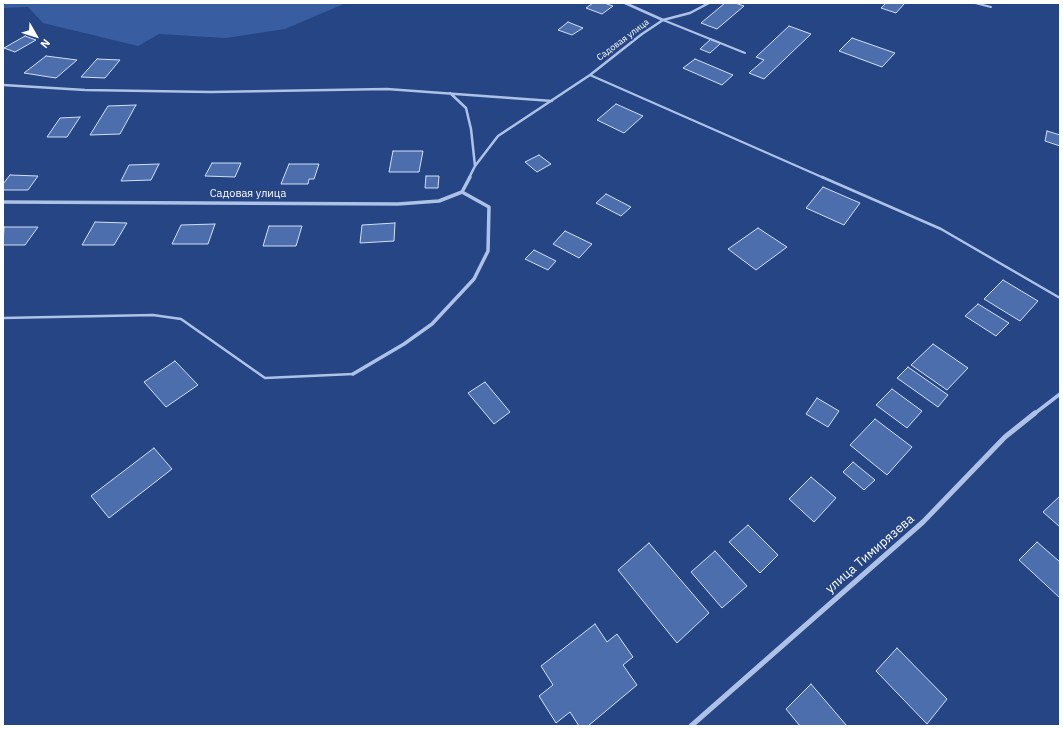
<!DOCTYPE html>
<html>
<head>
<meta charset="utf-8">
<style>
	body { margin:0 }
	#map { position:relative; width:1063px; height:729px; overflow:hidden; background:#254584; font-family:"IBM Plex Sans",sans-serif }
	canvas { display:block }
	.frame { position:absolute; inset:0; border:4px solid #fff; pointer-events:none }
	.north { position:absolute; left:16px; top:16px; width:40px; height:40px; -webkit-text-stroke:3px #254584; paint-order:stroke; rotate:129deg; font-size:11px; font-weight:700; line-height:16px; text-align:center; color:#fff }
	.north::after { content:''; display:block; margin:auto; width:14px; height:18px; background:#fff; clip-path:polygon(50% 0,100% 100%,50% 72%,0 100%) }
</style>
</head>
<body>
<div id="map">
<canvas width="1063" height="729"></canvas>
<div class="frame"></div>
<div class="north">N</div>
</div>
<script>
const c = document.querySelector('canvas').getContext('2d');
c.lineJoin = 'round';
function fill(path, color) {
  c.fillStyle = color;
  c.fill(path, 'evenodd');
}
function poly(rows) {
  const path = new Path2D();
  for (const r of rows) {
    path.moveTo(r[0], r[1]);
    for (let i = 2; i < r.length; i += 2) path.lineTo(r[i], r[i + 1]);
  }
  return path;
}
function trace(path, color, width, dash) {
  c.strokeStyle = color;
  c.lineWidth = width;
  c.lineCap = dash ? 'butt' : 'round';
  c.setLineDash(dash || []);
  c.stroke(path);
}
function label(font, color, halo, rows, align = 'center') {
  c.font = font + ' "IBM Plex Sans",sans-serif';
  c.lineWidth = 3;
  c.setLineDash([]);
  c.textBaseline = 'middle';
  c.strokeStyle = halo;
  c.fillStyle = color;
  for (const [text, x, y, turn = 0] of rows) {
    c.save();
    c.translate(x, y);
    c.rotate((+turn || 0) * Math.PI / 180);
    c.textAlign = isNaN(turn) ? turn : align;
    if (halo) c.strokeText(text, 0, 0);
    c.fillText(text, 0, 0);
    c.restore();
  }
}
fill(poly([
	[3,3,346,3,285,29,226,38,159,34,138,46,43,23,28,7,3,8]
]), '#395da1');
const building = poly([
	[593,3,604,3,613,6,602,14,586,8,593,3],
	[725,3,735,3,744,6,717,29,701,23,725,3],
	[886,3,905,3,896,13,881,8,886,3],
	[568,22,583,28,572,35,558,30,568,22],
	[789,26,811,34,764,79,749,73,764,60,756,57,789,26],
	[25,36,36,40,15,52,4,48,25,36],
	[852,38,895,53,882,67,839,51,852,38],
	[711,39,721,43,710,53,700,49,711,39],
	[46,56,77,60,56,78,24,73,46,56],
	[97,59,120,60,105,78,81,77,97,59],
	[695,59,733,75,722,85,683,68,695,59],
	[616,104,643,116,624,133,597,120,616,104],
	[136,105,120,134,90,135,108,106,136,105],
	[80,117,67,137,47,137,60,118,80,117],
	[1047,131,1060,135,1060,146,1045,141,1047,131],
	[393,151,423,151,419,172,389,172,393,151],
	[539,155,551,164,537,172,525,162,539,155],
	[212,163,241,163,235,177,205,176,212,163],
	[159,164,151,180,121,181,129,165,159,164],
	[289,164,319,164,314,179,309,179,308,184,281,184,289,164],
	[10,175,38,176,28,190,3,190,3,184,10,175],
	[426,176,439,176,438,188,425,188,426,176],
	[823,187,860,203,844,225,806,208,823,187],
	[606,194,631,207,621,216,596,203,606,194],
	[95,222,127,223,114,245,82,245,95,222],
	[395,223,394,241,360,243,362,225,395,223],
	[215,224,208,244,172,244,181,225,215,224],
	[269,226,302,226,296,246,263,246,269,226],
	[4,227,38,227,25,245,3,245,4,227],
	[758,228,787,247,756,270,728,249,758,228],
	[565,231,592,244,579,258,553,244,565,231],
	[534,250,556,261,548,270,525,259,534,250],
	[1003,280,1038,301,1020,321,984,299,1003,280],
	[978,304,1009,323,996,336,965,316,978,304],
	[933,344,968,368,947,390,911,365,933,344],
	[175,361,198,385,166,407,144,382,175,361],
	[908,367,948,395,938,407,897,378,908,367],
	[485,382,510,412,494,424,468,393,485,382],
	[892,389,922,411,907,428,876,405,892,389],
	[817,398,839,411,828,427,806,414,817,398],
	[875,419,912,447,887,475,850,445,875,419],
	[154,448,172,469,109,518,91,496,154,448],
	[853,462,875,480,864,490,843,472,853,462],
	[811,477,836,498,814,522,789,499,811,477],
	[1060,496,1060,527,1043,512,1060,496],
	[748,525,778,555,760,573,729,542,748,525],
	[1037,542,1060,562,1060,598,1019,560,1037,542],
	[649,543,709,613,677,643,618,570,649,543],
	[715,551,747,586,722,608,691,572,715,551],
	[595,624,607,642,617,634,633,657,623,665,637,685,588,726,579,726,570,712,556,723,539,696,553,685,541,666,595,624],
	[897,648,947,699,927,724,876,671,897,648],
	[811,684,847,726,800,726,786,709,811,684]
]);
fill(building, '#4d6eac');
trace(building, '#d2dff6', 1);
trace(poly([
	[975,3,991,7],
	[663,20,745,53],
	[590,75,824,178]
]), '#aec2e8', 2);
trace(poly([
	[822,177,941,229,1060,298],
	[3,318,153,315,181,319,265,378,353,374]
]), '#aec2e8', 2.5);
trace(poly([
	[625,3,663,20],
	[3,85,85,90,211,92,387,89,552,101],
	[450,93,466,108,471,129,475,166],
	[469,178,475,166,498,136,590,75,642,34,663,20,690,13,709,3]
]), '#aec2e8', 2.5);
trace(poly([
	[3,202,398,204,439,201,462,192,470,177],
	[353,374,404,344,432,324,474,279,488,251,489,207,462,192],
	[1034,414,1060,394]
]), '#aec2e8', 3.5);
trace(poly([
	[691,726,923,522,1005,437,1035,413]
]), '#aec2e8', 5);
label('9px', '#fff', '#254584', [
	["Садовая улица",623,40,-37]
]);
label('11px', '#fff', '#254584', [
	["Садовая улица",248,194]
]);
label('13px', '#fff', '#254584', [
	["улица Тимирязева",870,554,-41]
]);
</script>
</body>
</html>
